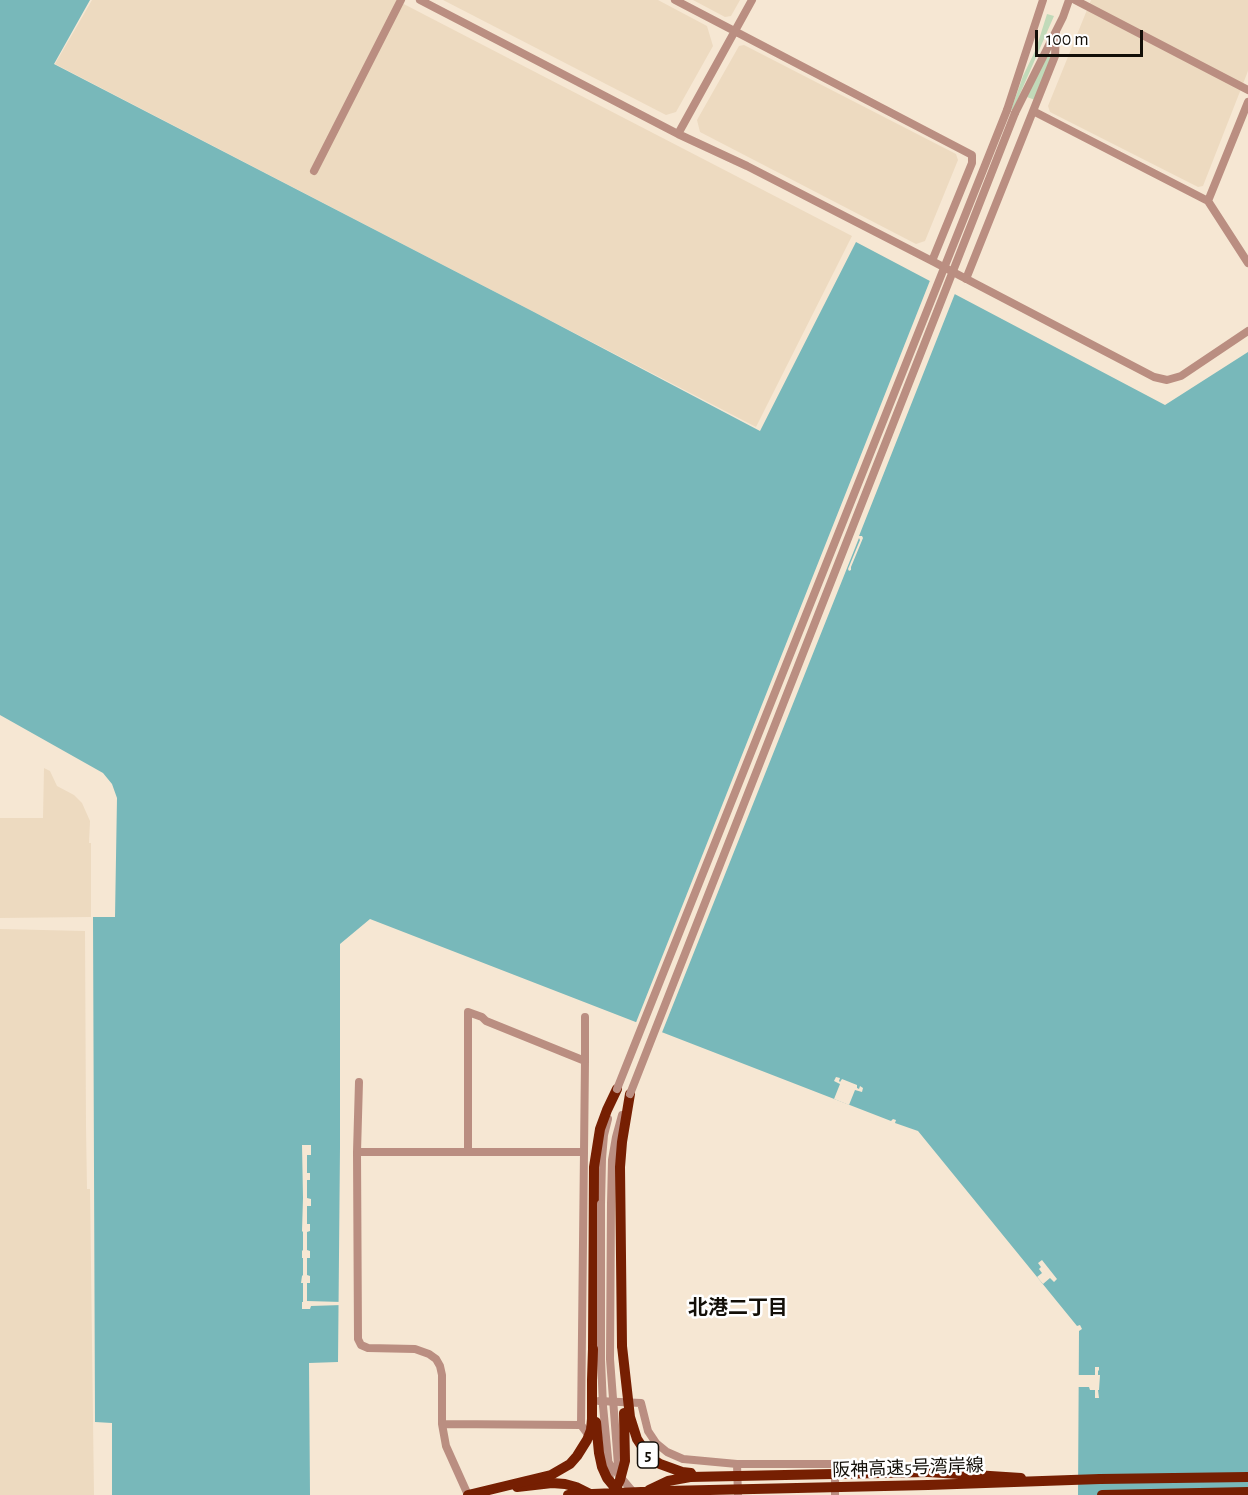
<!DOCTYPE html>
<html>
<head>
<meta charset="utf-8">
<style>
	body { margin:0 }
	#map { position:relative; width:1248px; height:1495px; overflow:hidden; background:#f6e7d3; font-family:"Alegreya Sans",sans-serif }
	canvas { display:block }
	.scale { position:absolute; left:1035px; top:30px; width:108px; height:27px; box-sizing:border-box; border:3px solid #130f08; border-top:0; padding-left:8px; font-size:18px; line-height:21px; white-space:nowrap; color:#130f08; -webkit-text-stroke:4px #fff; paint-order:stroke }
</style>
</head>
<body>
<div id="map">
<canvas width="1248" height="1495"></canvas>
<div class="scale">100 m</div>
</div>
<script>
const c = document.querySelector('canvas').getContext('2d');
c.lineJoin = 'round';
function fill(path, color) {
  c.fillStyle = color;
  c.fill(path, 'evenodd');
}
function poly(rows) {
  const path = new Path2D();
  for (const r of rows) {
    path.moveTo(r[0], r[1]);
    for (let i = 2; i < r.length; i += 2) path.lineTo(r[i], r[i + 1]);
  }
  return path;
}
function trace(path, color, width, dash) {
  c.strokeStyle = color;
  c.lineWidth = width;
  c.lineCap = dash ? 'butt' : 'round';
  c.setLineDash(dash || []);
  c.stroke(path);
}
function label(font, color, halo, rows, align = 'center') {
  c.font = font + ' "Alegreya Sans","Noto Sans JP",sans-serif';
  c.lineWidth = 5;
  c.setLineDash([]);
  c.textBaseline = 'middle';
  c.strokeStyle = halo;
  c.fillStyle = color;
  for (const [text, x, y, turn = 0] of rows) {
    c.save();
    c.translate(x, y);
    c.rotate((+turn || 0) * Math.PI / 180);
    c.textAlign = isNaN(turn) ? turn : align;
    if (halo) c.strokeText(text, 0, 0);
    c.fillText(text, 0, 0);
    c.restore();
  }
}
fill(poly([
	[92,0,396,0,852,236,756,427,55,64],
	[443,0,658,0,707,26,713,46,676,112,666,115],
	[693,0,740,0,731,16,725,17],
	[1091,0,1248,0,1248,71,1203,186,1198,187,1050,112,1048,106],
	[744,45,956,154,958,160,925,241,916,244,700,132,697,120,739,46],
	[44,768,50,771,57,786,74,795,82,803,90,821,89,843,91,843,91,917,0,918,0,818,43,818],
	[0,929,85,931,86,1126,87,1189,90,1189,94,1495,0,1495]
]), '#eddac0');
fill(poly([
	[1047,14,1054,16,1013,110,1011,110,1023,76,1036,49],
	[1048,54,1050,54,1051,56,1035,100,1027,97,1046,55]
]), '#c1dab9');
fill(poly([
	[0,0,90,0,54,64,532,311,760,431,856,242,1165,405,1248,352,1248,1495,1078,1495,1079,1331,1082,1329,1080,1325,1077,1326,918,1131,895,1123,896,1120,893,1119,891,1121,370,919,340,944,340,1147,338,1362,309,1363,310,1495,112,1495,112,1423,95,1422,93,917,115,917,117,798,112,784,103,773,0,715]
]), '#78b8ba');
fill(poly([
	[931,278,956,291,859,536,862,536,863,538,851,567,851,570,849,571,848,569,860,540,859,538,661,1035,635,1025],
	[836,1077,840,1078,839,1081,840,1082,842,1079,857,1085,857,1088,859,1089,860,1086,863,1088,862,1092,855,1090,849,1105,834,1099,840,1084,834,1081],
	[302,1145,311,1145,311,1155,307,1155,307,1173,310,1173,310,1180,307,1180,307,1198,311,1199,311,1206,307,1206,307,1224,310,1224,310,1231,307,1232,307,1250,310,1251,310,1258,307,1258,307,1275,310,1276,310,1283,307,1283,307,1301,342,1302,342,1305,311,1306,310,1309,302,1309,302,1302,303,1302,303,1283,301,1283,302,1276,303,1275,303,1258,302,1258,302,1251,303,1250,303,1232,302,1231,303,1198],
	[1042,1260,1057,1279,1054,1282,1050,1278,1043,1284,1037,1277,1042,1273,1039,1269,1041,1267,1038,1263],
	[1095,1367,1099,1367,1099,1370,1098,1371,1098,1375,1100,1375,1099,1390,1098,1390,1099,1398,1095,1398,1095,1390,1090,1390,1089,1387,1078,1387,1078,1375,1095,1375]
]), '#f6e7d3');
trace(poly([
	[420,0,678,134,747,166,932,261,1154,377,1167,380,1181,376,1248,331],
	[675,0,972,155,972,163,932,261],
	[1075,0,1248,90],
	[1007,110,1043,0],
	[1033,111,1208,201,1248,263],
	[1015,113,1063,17,1069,0],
	[678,134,752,0],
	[314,171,401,0],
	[1208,201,1248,102],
	[966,279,1055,56,1056,32],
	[585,1061,585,1017],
	[359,1082,357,1152,358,1339,361,1345,368,1348,415,1349,429,1354,436,1359,440,1366,442,1375,442,1424,446,1446,468,1495],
	[357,1152,583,1152],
	[468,1152,468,1012,482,1017,486,1021,585,1061,581,1425,590,1437],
	[601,1204,602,1159,604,1135,608,1119],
	[611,1204,612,1160,616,1137,622,1115],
	[599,1401,641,1403,648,1431,656,1443,667,1452,683,1459,737,1464,835,1464,835,1495],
	[442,1424,581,1425],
	[607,1461,634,1493],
	[737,1464,738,1495]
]), '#ba8e81', 8);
trace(poly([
	[622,1346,620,1167,622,1142,630,1094],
	[593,1349,594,1167,600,1129,607,1110,617,1089],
	[928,1472,1021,1478],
	[1100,1479,1248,1477],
	[517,1487,552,1483,565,1484,576,1487,592,1495],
	[1102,1495,1248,1492]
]), '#761f02', 10);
trace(poly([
	[617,1089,1007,110],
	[630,1094,1015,113],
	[601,1204,601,1360,603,1406,610,1479],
	[611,1204,610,1359,619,1478]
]), '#ba8e81', 8);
trace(poly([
	[622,1346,630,1417,637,1439,649,1457,660,1464,682,1472,691,1473],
	[596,1422,599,1453,602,1467,607,1478,621,1495],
	[649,1490,668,1481,690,1477,928,1472],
	[613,1494,620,1480,625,1461,624,1413],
	[468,1495,551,1475,570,1464,577,1456,587,1440,591,1430,592,1419,592,1380,593,1349],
	[568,1495,666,1491,928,1485,1100,1479]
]), '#761f02', 10);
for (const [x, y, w] of [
	[648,1455,21]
]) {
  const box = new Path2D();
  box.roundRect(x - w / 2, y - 13, w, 26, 4.5);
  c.fillStyle = '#fff';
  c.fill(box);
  trace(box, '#130f08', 1.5);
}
label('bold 16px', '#130f08', null, [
	["5",648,1455]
]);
label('18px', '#130f08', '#fff', [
	["阪神高速5号湾岸線",908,1468,-2]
]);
label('bold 20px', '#130f08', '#fff', [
	["北港二丁目",738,1308]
]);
</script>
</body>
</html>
